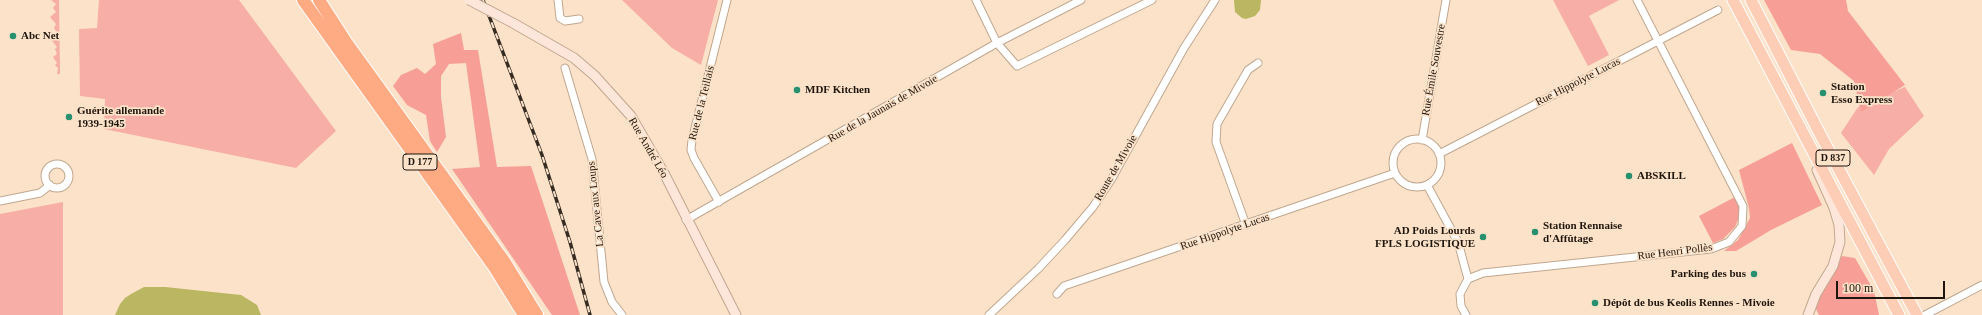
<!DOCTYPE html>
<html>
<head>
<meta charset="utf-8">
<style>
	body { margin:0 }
	#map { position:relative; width:1982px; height:315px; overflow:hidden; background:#fce2c9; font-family:Georgia,serif }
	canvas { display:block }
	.scale { position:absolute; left:1836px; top:281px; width:109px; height:18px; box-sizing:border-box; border:2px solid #1e150c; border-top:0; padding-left:5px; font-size:12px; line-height:14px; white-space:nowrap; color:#1e150c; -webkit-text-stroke:3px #fce2c9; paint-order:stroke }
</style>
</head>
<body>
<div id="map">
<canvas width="1982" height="315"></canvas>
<div class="scale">100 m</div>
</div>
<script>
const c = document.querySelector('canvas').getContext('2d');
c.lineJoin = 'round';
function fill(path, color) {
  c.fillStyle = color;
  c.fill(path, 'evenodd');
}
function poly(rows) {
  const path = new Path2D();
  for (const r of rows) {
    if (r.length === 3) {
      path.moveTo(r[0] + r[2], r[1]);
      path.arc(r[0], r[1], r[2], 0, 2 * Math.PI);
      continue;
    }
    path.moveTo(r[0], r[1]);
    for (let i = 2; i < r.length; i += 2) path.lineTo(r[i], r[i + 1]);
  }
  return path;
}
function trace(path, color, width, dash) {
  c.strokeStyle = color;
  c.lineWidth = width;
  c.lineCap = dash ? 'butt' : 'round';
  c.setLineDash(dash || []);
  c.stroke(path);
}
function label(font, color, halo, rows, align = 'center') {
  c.font = font + ' Georgia,serif';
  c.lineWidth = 3.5;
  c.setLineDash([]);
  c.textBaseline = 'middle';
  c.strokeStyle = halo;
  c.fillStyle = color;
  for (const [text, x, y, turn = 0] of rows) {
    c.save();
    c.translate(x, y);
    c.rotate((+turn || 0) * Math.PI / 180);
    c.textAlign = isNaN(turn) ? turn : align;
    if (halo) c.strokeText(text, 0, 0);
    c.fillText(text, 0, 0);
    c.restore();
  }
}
fill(poly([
	[51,0,59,0,60,74,57,74,58,68,55,65,57,63,53,57,57,54,55,49,57,47,50,38,57,33,54,28,56,24,50,17,56,12,53,8,56,4],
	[99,0,239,0,336,131,296,168,104,129,105,99,80,96,79,29,97,28],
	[622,0,718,0,701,65,672,48],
	[1553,0,1619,0,1589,16,1609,55,1588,66],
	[1905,87,1924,116,1889,149,1874,175,1841,133,1858,107],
	[63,202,63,315,0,315,0,214]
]), '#f7aea7');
fill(poly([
	[1764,0,1846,0,1848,11,1905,85,1861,112,1854,81,1820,54,1791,50],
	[461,33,464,50,478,50,497,167,531,166,580,315,552,315,452,169,480,167,466,63,449,64,441,76,441,97,446,137,437,152,430,141,426,115,407,105,393,86,401,75,417,68,425,74,436,64,433,44],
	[1792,143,1822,205,1771,230,1736,251,1724,251,1738,240,1750,218,1749,208,1739,170],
	[1735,197,1741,208,1740,215,1735,227,1723,239,1713,243,1699,216],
	[1842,256,1855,258,1874,291,1879,315,1819,315,1815,307]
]), '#f79e96');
fill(poly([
	[1234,0,1261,0,1260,10,1255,16,1246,19,1242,18,1235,12],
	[144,287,165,287,241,295,257,305,261,315,115,315,120,304,125,298,131,294]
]), '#bab661');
const street = poly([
	[558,0,560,18,565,21,579,19],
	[976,0,997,43,1017,66,1152,0],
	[565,68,592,159,604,282,612,302,622,315],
	[1417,163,24],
	[1422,140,1446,0],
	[1439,154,1718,10],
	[57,176,12],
	[1427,185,1458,242,1468,279,1460,294,1461,306,1466,315],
	[0,201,40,193,50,185],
	[719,202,694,158,691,150,692,140,727,0],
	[686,220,997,43,1081,0],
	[1246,225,1216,142,1217,124,1248,70,1258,63],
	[1468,279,1483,273,1711,249,1729,242,1742,226,1743,206,1637,0],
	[1057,294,1064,286,1395,173],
	[989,315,1038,269,1065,240,1093,207,1111,180,1184,48,1215,0],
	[1925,315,1982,285]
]);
const secondary = poly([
	[513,23,574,58,595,76,631,116,665,175,736,315],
	[1808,315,1816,294,1833,266,1840,242,1839,225,1834,208,1817,170]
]);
const primary = poly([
	[1733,0,1899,315],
	[1751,0,1820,134,1917,315]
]);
const highway = poly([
	[303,0,495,268,524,315],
	[319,0,346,42,504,261,537,315]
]);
trace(street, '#c0a78f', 9);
trace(secondary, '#c0a78f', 11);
trace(primary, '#fff', 13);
trace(highway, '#fff', 14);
trace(street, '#fff', 7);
trace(secondary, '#ffe6da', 9);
trace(primary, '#fecdb5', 11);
trace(highway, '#feab83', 12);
const rail = poly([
	[483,0,542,155,570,242,590,315]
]);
trace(rail, '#372c21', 3.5);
trace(rail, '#fce2c9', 2, [6]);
const secondaryBridge = poly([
	[469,0,513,23]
]);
trace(secondaryBridge, '#c0a78f', 11, []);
trace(secondaryBridge, '#ffe6da', 9);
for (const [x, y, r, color] of [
	[13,36,4,"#26906f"],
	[797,90,4,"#26906f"],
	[1823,93,4,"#26906f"],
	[69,117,4,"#26906f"],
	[1629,176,4,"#26906f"],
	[1535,232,4,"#26906f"],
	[1483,237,4,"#26906f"],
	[1754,274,4,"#26906f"],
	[1595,303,4,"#26906f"]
]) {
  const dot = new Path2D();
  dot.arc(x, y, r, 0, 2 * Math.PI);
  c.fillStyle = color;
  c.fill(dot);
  trace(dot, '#fce2c9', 1.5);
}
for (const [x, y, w] of [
	[1833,158,34],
	[420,162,34]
]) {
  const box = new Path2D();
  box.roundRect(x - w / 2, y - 8, w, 16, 3);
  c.fillStyle = '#fce2c9';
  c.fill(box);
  trace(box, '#1e150c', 1);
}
label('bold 10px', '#1e150c', null, [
	["D 837",1833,158],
	["D 177",420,162]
]);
label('bold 11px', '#1e150c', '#fce2c9', [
	["Abc Net",21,36],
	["Station",1831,87],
	["Esso Express",1831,100],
	["MDF Kitchen",805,90],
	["Guérite allemande",77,111],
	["1939-1945",77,124],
	["ABSKILL",1637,176],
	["Station Rennaise",1543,226],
	["d'Affûtage",1543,239],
	["AD Poids Lourds",1475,231,"right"],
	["FPLS LOGISTIQUE",1475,244,"right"],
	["Parking des bus",1746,274,"right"],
	["Dépôt de bus Keolis Rennes - Mivoie",1603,303]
], 'left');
label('11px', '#1e150c', '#fce2c9', [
	["Rue Émile Souvestre",1434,70,-80],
	["Rue Hippolyte Lucas",1578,82,-27],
	["Rue de la Teillais",702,103,-76],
	["Rue de la Jaunais de Mivoie",883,109,-30],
	["Rue André Léo",648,148,60],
	["Route de Mivoie",1116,168,-60],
	["La Cave aux Loups",596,204,-96],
	["Rue Hippolyte Lucas",1225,232,-19],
	["Rue Henri Pollès",1675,252,-7]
]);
</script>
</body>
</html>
